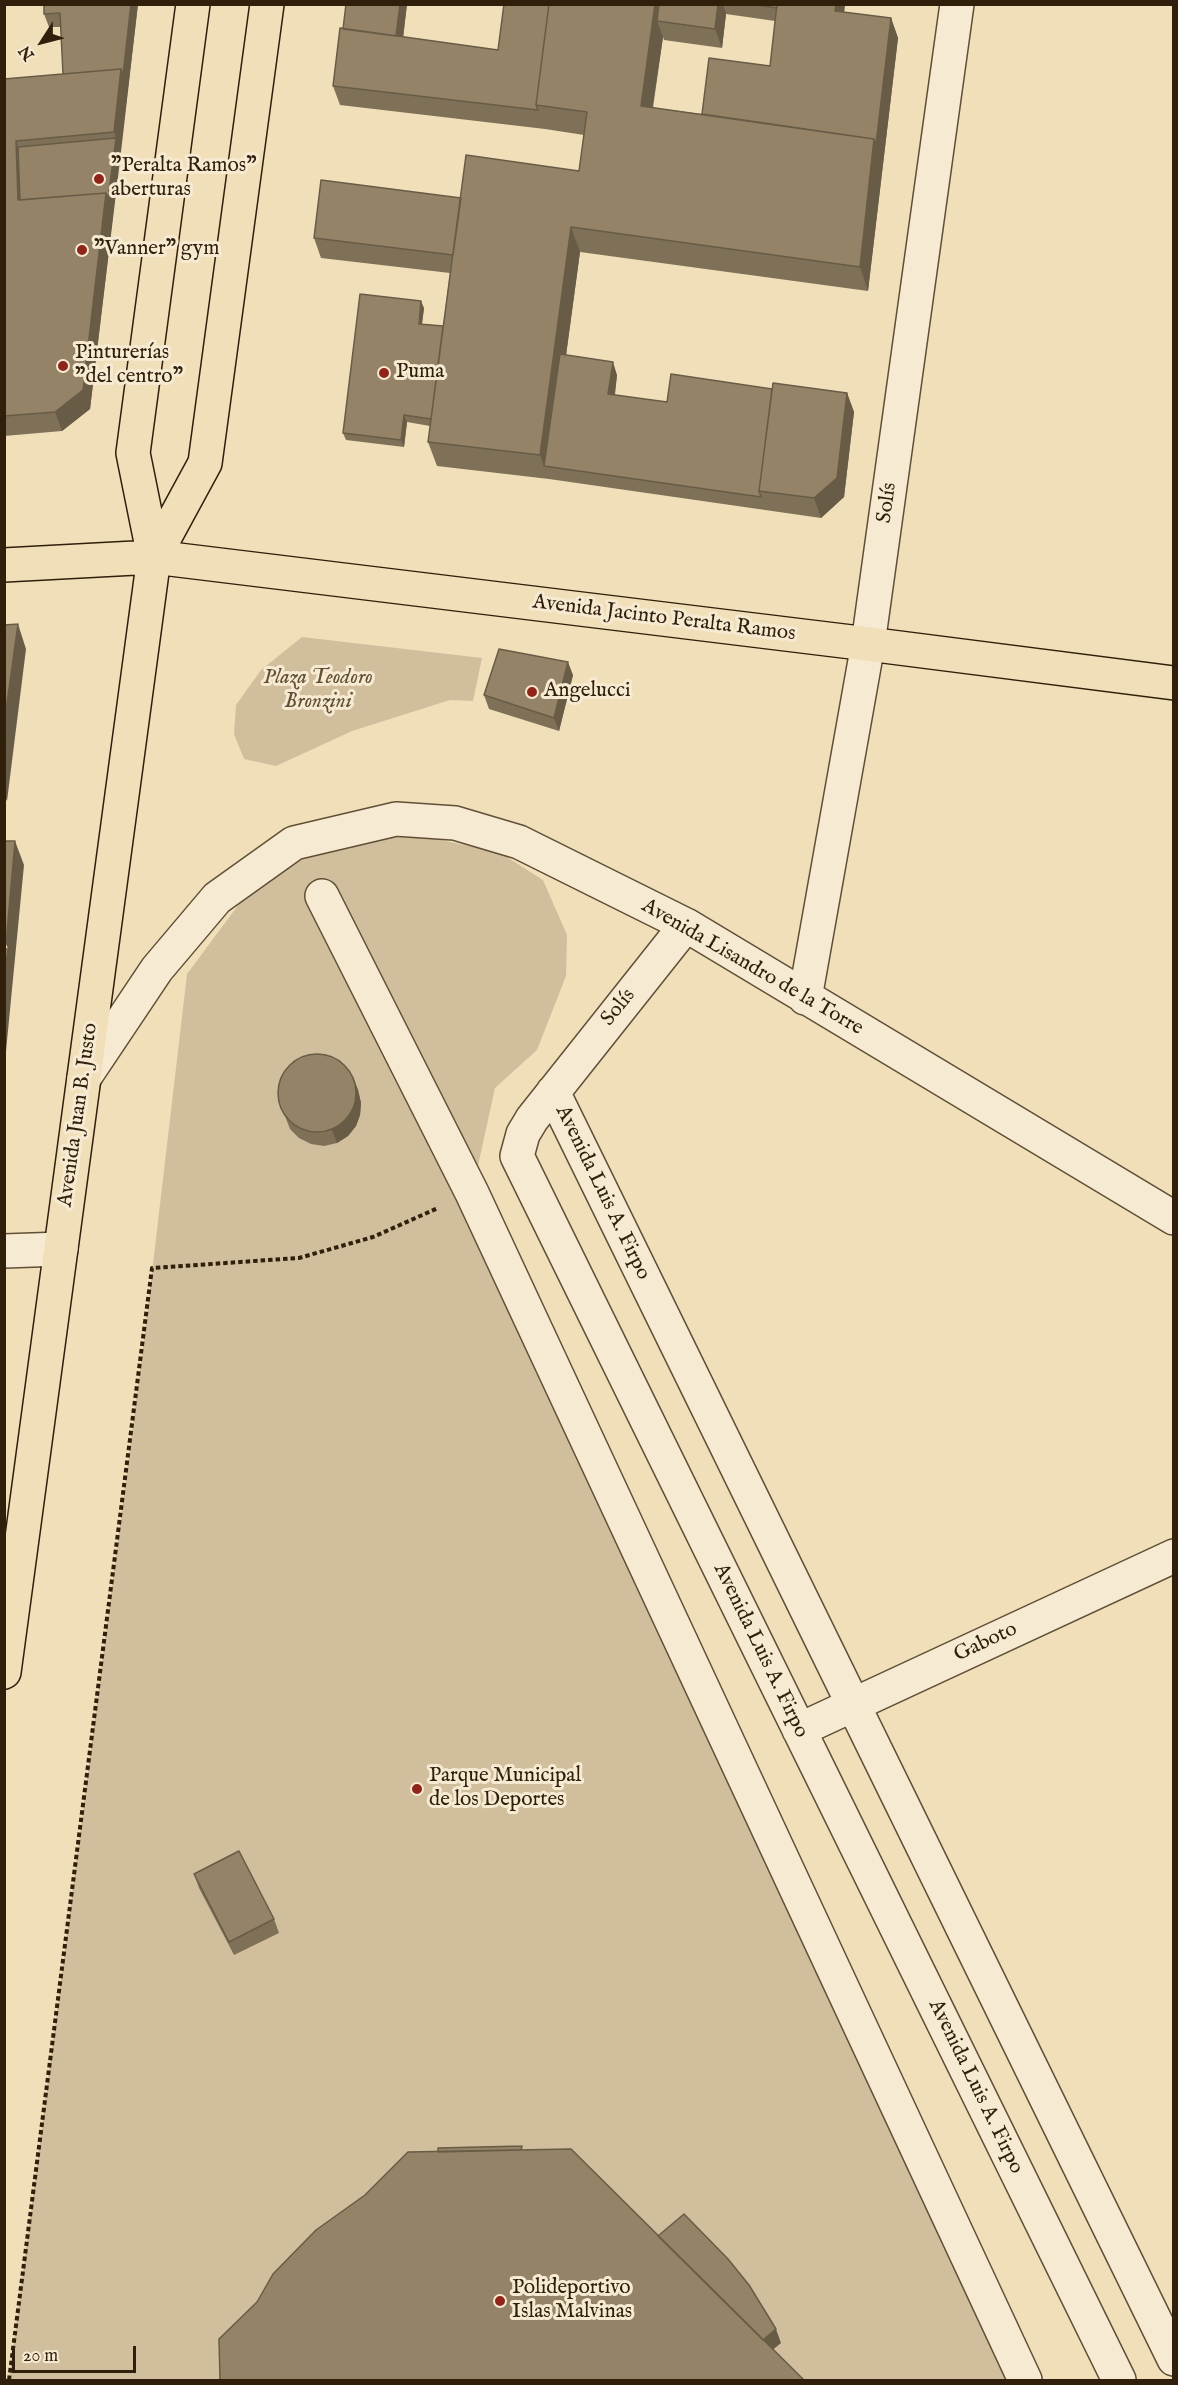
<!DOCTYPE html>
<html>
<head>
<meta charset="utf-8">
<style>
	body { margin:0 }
	#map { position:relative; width:1178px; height:2385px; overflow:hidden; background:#f1dfba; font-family:"IM FELL English",serif }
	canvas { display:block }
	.frame { position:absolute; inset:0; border:6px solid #301f0a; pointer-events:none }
	.north { position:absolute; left:12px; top:12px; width:60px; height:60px; -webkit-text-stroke:4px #f6ead2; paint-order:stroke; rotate:234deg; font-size:16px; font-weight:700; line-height:24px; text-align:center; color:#301f0a }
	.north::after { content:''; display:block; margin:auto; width:21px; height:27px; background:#301f0a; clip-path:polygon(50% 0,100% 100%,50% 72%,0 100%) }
	.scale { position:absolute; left:12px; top:2346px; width:124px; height:27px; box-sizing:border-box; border:3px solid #301f0a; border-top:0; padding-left:8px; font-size:18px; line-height:21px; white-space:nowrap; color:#301f0a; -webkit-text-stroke:4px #f6ead2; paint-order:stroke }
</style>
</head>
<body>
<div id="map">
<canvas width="1178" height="2385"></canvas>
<div class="frame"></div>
<div class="north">N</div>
<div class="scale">20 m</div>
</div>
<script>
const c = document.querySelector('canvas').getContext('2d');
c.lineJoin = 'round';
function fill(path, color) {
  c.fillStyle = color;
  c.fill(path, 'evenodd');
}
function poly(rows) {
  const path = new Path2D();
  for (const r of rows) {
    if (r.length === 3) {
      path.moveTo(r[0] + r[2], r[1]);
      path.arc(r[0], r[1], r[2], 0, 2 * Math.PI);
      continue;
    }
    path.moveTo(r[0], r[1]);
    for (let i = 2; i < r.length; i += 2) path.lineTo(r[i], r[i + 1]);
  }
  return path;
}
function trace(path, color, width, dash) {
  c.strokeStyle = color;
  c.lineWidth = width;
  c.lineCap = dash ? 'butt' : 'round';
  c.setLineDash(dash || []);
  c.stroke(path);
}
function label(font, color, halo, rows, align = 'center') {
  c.font = font + ' "IM FELL English",serif';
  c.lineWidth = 6;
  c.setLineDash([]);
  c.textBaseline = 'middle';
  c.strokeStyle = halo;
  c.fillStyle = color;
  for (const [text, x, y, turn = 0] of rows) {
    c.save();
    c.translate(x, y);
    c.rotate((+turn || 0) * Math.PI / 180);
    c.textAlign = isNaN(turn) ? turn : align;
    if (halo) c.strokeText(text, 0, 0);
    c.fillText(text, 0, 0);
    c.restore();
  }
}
fill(poly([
	[302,637,482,658,473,701,450,700,352,731,276,766,244,759,234,734,236,705,261,670],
	[416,835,499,852,543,880,567,935,566,976,537,1050,495,1088,472,1193,1025,2380,9,2380,144,1341,187,974,245,896,319,845]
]), '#d0be9c');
const minor = poly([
	[322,896,472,1193,1025,2380],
	[686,925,532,1119,523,1134,517,1156,1119,2380],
	[805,998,868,644,957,4],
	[84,1078,157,969,217,898,294,843,396,819,455,823,519,842,686,925,1174,1218],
	[553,1092,1174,2359],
	[4,1251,61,1249],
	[799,1730,1174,1556]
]);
const major = poly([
	[154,557,205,463,267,4],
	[4,565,154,557,868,644,1174,683],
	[4,1672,154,557,133,453,193,4]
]);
trace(minor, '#604f36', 36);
trace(major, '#301f0a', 36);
trace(poly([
	[9,2380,152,1268,299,1258,373,1237,438,1208]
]), '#301f0a', 4, [4.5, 3]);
trace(minor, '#f6ead2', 33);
trace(major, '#f1dfba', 33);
fill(poly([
	[138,4,90,409,62,431,4,436,4,79,63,74,61,27,49,27,44,14],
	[407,4,403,37,498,50,504,4,845,4,844,12,891,18,898,38,868,291,580,252,566,355,617,375,615,395,667,402,772,389,847,393,854,412,844,497,821,518,549,479,437,466,428,442,430,426,407,422,404,447,346,440,343,433,424,308,422,324,443,326,450,273,321,258,314,238,461,198,579,171,584,135,545,129,340,105,333,86,343,29],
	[726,14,775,21,770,66,702,114,653,108,663,37,664,40,722,48],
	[448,4,462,4,462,6],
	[573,675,559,731,489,709,484,695],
	[353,1077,358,1090,361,1103,360,1115,356,1126,348,1136,337,1143,324,1146,311,1144,299,1138,290,1129,280,1103],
	[194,1874,274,1919,279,1933,234,1955,199,1888]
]), '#7f7158');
fill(poly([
	[131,4,138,4,121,152,114,132,121,69],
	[400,4,407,4,401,56,396,42],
	[655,4,667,4,657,21,663,37,649,130,641,106],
	[718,4,723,4,726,14,722,48,715,29],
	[836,4,845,4,842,31,835,11],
	[891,18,898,38,868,291,860,267,874,139],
	[116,138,121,152,90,409,62,431,55,412,106,193],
	[16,141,23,161,24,205,18,200],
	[571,227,580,252,551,467,544,466,540,455],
	[421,301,424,308,421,331,419,324],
	[613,362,617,375,613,407,608,394],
	[847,393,854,412,844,497,821,518,814,498],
	[404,415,407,422,404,447,401,440],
	[18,624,26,649,7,801,4,795,4,725],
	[568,662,573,675,559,731,554,718],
	[15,841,24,865,4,1072,4,980,8,949,6,944],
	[353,1077,358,1090,361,1103,360,1115,356,1126,348,1136,337,1143,332,1130],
	[776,2329,781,2343,764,2357,759,2343]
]), '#685c47');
const building = poly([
	[44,4,131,4,123,75,121,69,63,74,60,13,44,14,44,4],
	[346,4,400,4,396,36,343,29,346,4],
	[504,4,549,4,536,105,538,110,333,86,340,28,498,50,504,4],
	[549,4,655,4,641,106,874,139,860,267,571,227,540,455,428,442,466,155,579,171,587,112,536,105,549,4],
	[659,4,718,4,715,29,657,21,659,4],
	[751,4,777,4,777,8,751,4],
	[777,4,836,4,835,11,891,18,876,144,874,139,702,114,709,58,770,66,777,4],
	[121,69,114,132,16,141,18,200,106,193,83,390,55,412,4,416,4,79,121,69],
	[116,138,108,199,106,193,20,200,18,147,116,138],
	[321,180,461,198,453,255,314,238,321,180],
	[360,294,421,301,419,324,443,326,431,419,404,415,401,440,343,433,360,294],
	[560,354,613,362,608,394,667,402,671,374,772,389,759,491,761,497,544,466,560,354],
	[773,383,847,393,837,478,814,498,759,491,773,383],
	[18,624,4,725,4,625,18,624],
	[499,649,568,662,554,718,484,695,499,649],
	[4,841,15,841,6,944,4,944,4,841],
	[4,949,8,949,4,980,4,949],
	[317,1093,39],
	[239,1851,274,1919,229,1942,194,1874,239,1851],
	[522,2146,521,2150,438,2152,438,2148,522,2146],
	[571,2149,804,2380,220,2380,219,2339,257,2302,273,2274,316,2230,365,2195,408,2152,571,2149],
	[684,2214,728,2259,749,2285,776,2329,763,2340,658,2236,684,2214]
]);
fill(building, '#948366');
trace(building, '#685c47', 1.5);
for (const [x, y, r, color] of [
	[99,179,6,"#8f2418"],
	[82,250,6,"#8f2418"],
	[63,366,6,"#8f2418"],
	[384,373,6,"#8f2418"],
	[532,692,6,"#8f2418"],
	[417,1789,6,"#8f2418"],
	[500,2301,6,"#8f2418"]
]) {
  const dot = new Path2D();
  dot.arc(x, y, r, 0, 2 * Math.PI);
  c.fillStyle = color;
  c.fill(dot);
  trace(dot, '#f6ead2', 2);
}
label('21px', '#301f0a', '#f6ead2', [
	["\"Peralta Ramos\"",111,167],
	["aberturas",111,191],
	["\"Vanner\" gym",94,250],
	["Pinturerías",75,354],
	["\"del centro\"",75,378],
	["Puma",396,373],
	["Angelucci",544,692],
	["Parque Municipal",429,1777],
	["de los Deportes",429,1801],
	["Polideportivo",512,2289],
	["Islas Malvinas",512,2313]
], 'left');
label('21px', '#301f0a', '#f6ead2', [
	["Solís",888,503,-82],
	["Avenida Jacinto Peralta Ramos",664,619,7],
	["Avenida Lisandro de la Torre",752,968,30],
	["Solís",619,1008,-51],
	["Avenida Juan B. Justo",79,1115,-82],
	["Avenida Luis A. Firpo",602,1193,64],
	["Gaboto",986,1643,-25],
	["Avenida Luis A. Firpo",760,1651,64],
	["Avenida Luis A. Firpo",975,2087,64]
]);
label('italic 21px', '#604f36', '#f6ead2', [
	["Plaza Teodoro",318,679],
	["Bronzini",318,703]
]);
</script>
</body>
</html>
